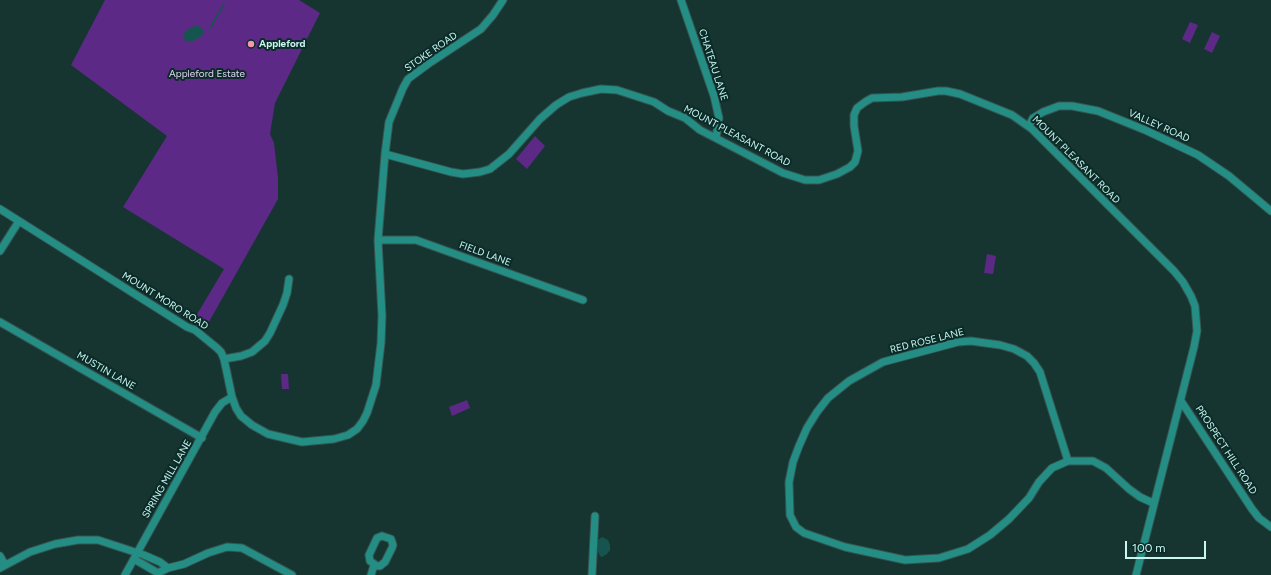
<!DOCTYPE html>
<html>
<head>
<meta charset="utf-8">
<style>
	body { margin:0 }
	#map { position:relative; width:1271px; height:575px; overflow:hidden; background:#163531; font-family:Figtree,sans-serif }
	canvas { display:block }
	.scale { position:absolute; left:1125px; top:541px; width:81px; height:18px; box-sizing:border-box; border:2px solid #c9f6f0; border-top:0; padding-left:5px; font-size:12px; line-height:14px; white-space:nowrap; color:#c9f6f0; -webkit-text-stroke:3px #0b2b28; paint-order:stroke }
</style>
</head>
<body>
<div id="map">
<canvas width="1271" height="575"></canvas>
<div class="scale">100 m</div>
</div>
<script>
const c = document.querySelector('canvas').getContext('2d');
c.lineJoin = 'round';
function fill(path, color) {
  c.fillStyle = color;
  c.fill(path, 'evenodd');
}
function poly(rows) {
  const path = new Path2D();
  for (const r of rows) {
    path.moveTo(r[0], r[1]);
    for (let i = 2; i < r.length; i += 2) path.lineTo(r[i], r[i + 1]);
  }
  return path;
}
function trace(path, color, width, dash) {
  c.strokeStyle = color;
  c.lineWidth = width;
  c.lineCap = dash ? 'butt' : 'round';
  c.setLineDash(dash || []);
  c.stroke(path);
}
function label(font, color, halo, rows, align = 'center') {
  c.font = font + ' Figtree,sans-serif';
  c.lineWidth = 4;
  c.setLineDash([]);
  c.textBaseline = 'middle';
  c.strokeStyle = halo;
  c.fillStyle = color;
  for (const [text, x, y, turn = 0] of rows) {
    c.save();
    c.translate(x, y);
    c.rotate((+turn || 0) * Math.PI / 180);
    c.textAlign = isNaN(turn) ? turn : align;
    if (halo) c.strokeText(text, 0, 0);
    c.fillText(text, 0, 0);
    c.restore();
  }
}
fill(poly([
	[105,0,299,0,320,13,275,103,270,134,274,143,278,178,278,199,205,329,193,321,224,269,123,207,167,136,71,65],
	[1190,22,1198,25,1190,43,1182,39],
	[1212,32,1220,36,1212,53,1204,49],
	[535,136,545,146,527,169,516,159],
	[987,254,996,256,993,274,984,273],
	[281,374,288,374,289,389,282,389],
	[467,400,470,408,452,416,449,407]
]), '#5c2986');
fill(poly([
	[194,26,198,26,202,28,204,34,192,42,187,42,184,38,184,33,187,30],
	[602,537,608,540,610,545,610,550,607,554,602,557,600,556,597,549,598,540]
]), '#16554f');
trace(poly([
	[210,28,224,4]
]), '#16554f', 1.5);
const street = poly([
	[681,0,714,96,719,118,716,138],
	[1029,126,1033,118,1043,112,1059,106,1072,106,1098,111,1145,130,1198,155,1229,176,1271,211],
	[385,154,451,172,463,174,480,172,490,169,509,154,540,119,556,105,569,97,582,93,601,89,617,90,654,102,668,111,685,118,700,130,783,173,805,180,819,180,837,174,850,167,855,162,858,151,854,126,854,115,857,108,865,102,872,98,902,97,938,91,946,91,960,94,1012,115,1032,129,1174,271,1183,282,1191,296,1195,306,1197,331,1194,347,1136,575],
	[0,209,187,327,195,330,217,348,221,352,224,359,232,397,236,408,241,416,252,425,268,434,302,442,334,439,348,435,357,429,363,421,367,413,376,385,381,343,382,316,378,240,385,154,389,122,403,88,408,79,431,62,481,29,493,15,503,0],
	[378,240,416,240,583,300],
	[0,251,19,221],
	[0,322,202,438],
	[224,359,241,356,252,352,265,341,270,333,283,305,287,293,289,279],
	[1181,401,1252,509,1259,518,1271,527],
	[1068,461,1040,372,1034,363,1027,356,1014,349,1000,345,971,341,958,342,883,362,849,381,828,398,817,412,807,428,799,446,793,462,789,482,790,515,796,527,804,533,845,547,905,560,939,558,968,549,990,535,1009,519,1029,498,1039,482,1052,468,1068,461,1093,461,1106,468,1129,489,1140,497,1153,503],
	[382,536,391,539,393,545,392,548,385,562,380,566,377,566,370,561,369,555,377,538,382,536],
	[0,556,5,565],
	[134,559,158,573,168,568,184,564,208,553,227,547,242,548,292,575],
	[0,568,30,552,55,544,78,540,98,540,144,555,160,562,168,568],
	[125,575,215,412,222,403,232,397],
	[371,575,374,565],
	[592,575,595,516]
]);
trace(street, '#345551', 9);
trace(street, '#248e85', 7);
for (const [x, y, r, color] of [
	[251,44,4,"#f29aad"]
]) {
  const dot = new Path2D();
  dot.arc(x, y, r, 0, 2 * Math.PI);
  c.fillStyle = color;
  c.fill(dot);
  trace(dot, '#0b2b28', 1.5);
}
label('bold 10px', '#c9f6f0', '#0b2b28', [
	["Appleford",259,44]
], 'left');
label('10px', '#c9f6f0', '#0b2b28', [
	["STOKE ROAD",431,52,-35],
	["CHATEAU LANE",713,65,72],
	["VALLEY ROAD",1159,126,24],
	["MOUNT PLEASANT ROAD",737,136,28],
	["MOUNT PLEASANT ROAD",1076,160,45],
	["FIELD LANE",485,254,20],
	["MOUNT MORO ROAD",165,301,32],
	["RED ROSE LANE",927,341,-14],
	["MUSTIN LANE",106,371,30],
	["PROSPECT HILL ROAD",1226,450,57],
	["SPRING MILL LANE",167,479,-60]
]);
label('10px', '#e0d4ef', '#0b2b28', [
	["Appleford Estate",207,74]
]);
</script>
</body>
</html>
